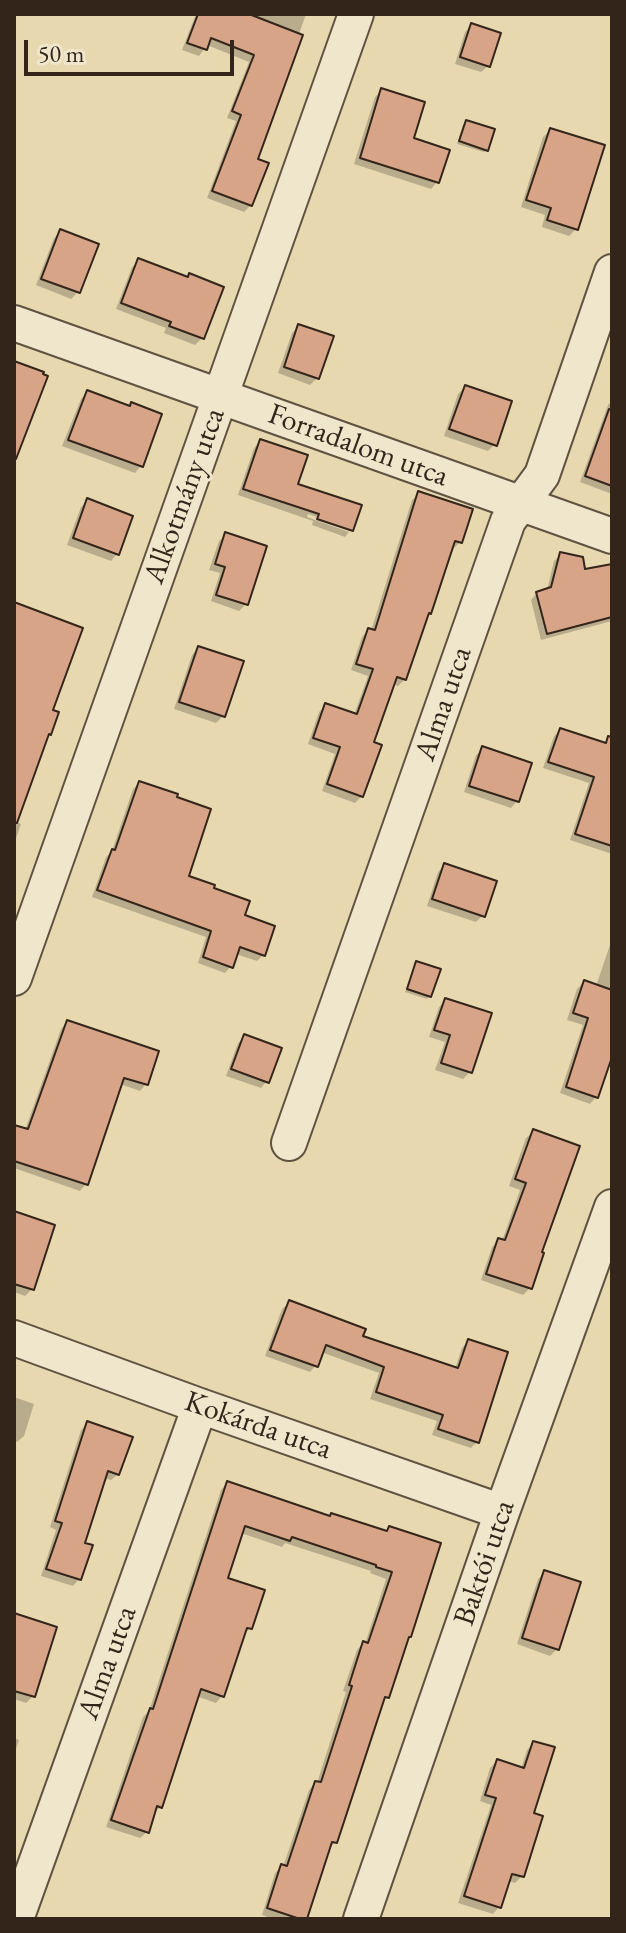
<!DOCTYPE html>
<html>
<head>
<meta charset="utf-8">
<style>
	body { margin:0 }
	#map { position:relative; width:626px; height:1933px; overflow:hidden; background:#e7d8b0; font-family:"EB Garamond",serif }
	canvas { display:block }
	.frame { position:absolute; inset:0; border:16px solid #33251a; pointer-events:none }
	.scale { position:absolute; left:24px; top:40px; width:210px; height:36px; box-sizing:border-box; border:4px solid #33251a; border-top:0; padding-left:10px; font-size:24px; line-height:28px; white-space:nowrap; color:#33251a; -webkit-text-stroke:6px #efe6cc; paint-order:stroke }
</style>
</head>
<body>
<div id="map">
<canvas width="626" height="1933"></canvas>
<div class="frame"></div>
<div class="scale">50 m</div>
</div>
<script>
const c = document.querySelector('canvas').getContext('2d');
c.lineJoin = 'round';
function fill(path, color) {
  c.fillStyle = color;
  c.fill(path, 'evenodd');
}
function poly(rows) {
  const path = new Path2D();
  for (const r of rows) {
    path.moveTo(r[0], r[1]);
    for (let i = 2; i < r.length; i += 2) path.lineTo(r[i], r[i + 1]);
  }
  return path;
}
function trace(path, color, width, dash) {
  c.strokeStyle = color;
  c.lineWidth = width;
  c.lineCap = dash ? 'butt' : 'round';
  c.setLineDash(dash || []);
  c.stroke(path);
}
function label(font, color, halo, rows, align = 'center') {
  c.font = font + ' "EB Garamond",serif';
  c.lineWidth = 6;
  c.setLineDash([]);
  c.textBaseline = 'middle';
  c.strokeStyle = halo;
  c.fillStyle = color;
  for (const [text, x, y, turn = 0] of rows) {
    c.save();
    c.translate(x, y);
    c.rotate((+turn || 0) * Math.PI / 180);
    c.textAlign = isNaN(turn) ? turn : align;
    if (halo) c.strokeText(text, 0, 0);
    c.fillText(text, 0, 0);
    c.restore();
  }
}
fill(poly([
	[196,14,306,14,255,160,251,205,244,212,207,198,236,121,227,118,249,62,207,45,199,56,182,50],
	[471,26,488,66,481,72,455,64,465,32],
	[382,90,437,182,431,189,354,164,375,97],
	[466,122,487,150,484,152,457,144,463,125],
	[550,130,576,229,569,236,542,227,545,215,521,207,543,137],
	[61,232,78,292,71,299,36,285,54,238],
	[139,261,202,338,195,345,164,333,166,328,116,309,132,267],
	[299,326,317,378,310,385,278,373,292,333],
	[465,387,495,444,488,451,444,436,458,394],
	[87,392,141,466,135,473,62,446,81,399],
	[612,401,612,494,580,482,608,405],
	[260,441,305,456,296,486,359,506,350,531,350,528,308,514,307,517,349,532,345,537,312,525,313,521,238,495,254,448],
	[419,494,460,542,453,549,451,548,405,679,398,686,392,684,371,744,362,796,355,803,322,791,335,754,308,744,319,712,326,705,354,715,368,676,351,670,362,637,368,630,371,631,412,500],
	[87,501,117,554,111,561,67,545,81,507],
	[226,535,246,604,239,611,211,601,220,573,209,570,219,541],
	[561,554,584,572,612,566,612,621,541,640,531,600,537,593,547,590,554,561],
	[14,605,51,711,50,734,45,739,15,821,21,824,14,844],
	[198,648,223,716,216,723,174,709,192,655],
	[560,730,612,748,612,854,570,840,589,783,543,768,554,736],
	[483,749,517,801,511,808,464,792,476,755],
	[139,783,187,877,243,917,263,955,257,961,236,954,231,966,225,973,198,963,206,937,92,897,106,857,112,851,133,789],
	[445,865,483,915,476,922,427,906,438,872],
	[612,939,612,1050,596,1097,590,1104,560,1093,583,1025,567,1020,577,989,584,982,596,986],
	[417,963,430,996,427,999,405,992,414,966],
	[446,1000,470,1072,463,1079,435,1070,445,1042,429,1037,439,1007],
	[67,1022,146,1084,140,1091,120,1084,86,1184,80,1191,14,1168,14,1127,25,1130,61,1029],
	[244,1037,267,1081,261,1088,226,1076,238,1043],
	[533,1132,539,1253,530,1288,523,1295,481,1280,492,1247,499,1240,502,1241,520,1190,509,1186,526,1138],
	[14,1213,32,1289,25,1296,14,1292],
	[289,1303,361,1337,455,1369,462,1348,468,1341,477,1442,471,1448,432,1435,437,1421,370,1399,379,1373,321,1352,316,1365,310,1372,265,1356,282,1309],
	[14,1397,34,1404,24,1436,17,1442,14,1441],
	[88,1423,118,1474,111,1480,104,1478,82,1544,79,1579,73,1586,41,1576,56,1530,50,1527,81,1430],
	[227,1483,329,1517,438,1545,387,1697,381,1703,335,1842,328,1850,305,1919,266,1919,267,1917,262,1915,275,1873,282,1866,283,1867,309,1790,315,1783,317,1783,346,1692,343,1691,357,1650,363,1643,365,1644,386,1579,370,1573,371,1571,285,1543,282,1547,241,1533,225,1579,250,1628,243,1635,222,1696,216,1703,196,1696,160,1807,154,1813,147,1832,140,1838,106,1827,143,1717,149,1711,221,1490],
	[545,1572,557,1649,550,1656,517,1644,538,1579],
	[14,1616,33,1696,26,1703,14,1699],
	[14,1738,19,1740,14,1755],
	[534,1743,531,1814,522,1876,515,1883,508,1881,499,1907,493,1914,458,1903,491,1805,480,1801,490,1768,497,1761,521,1769,527,1750]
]), '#0003');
const building = poly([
	[198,14,249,14,303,35,258,159,269,163,252,206,212,191,241,115,232,111,254,55,211,38,207,50,187,43,198,14],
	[471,23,501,33,490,67,460,57,471,23],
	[381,88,425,102,414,138,450,150,439,183,360,158,381,88],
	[466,120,495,129,488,151,459,141,466,120],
	[550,128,605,145,578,230,547,220,551,208,526,200,550,128],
	[60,229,99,244,80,293,41,279,60,229],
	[138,258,188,277,189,273,224,287,204,339,169,326,171,322,121,303,138,258],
	[298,324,334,336,319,379,284,367,298,324],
	[14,361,44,372,43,374,48,376,16,459,14,459,14,361],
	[465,385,512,401,497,446,449,429,465,385],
	[87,390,130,406,131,402,162,414,143,467,68,440,87,390],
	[609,409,612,410,612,486,585,476,609,409],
	[260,439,308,455,298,484,362,505,353,531,317,519,319,514,243,489,260,439],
	[418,491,473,509,462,543,455,541,431,614,429,613,406,680,397,677,374,742,382,745,363,797,327,784,340,747,313,738,325,703,357,714,373,669,356,664,368,628,375,630,418,491],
	[87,498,133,516,119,555,73,538,87,498],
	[225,532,267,546,248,605,216,595,225,567,215,564,225,532],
	[560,552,583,557,585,569,612,564,612,617,547,634,536,592,551,587,560,552],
	[14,602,83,628,53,710,59,712,51,735,49,734,17,823,14,822,14,602],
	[198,646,244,661,225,717,179,702,198,646],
	[560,728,606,743,608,736,612,737,612,846,575,834,594,777,548,762,560,728],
	[482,746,532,763,519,802,469,786,482,746],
	[139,781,178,794,177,797,211,809,189,876,215,885,214,888,250,901,245,915,275,926,265,956,240,947,233,968,203,957,211,931,97,890,112,849,115,850,139,781],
	[444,863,497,881,485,917,432,899,444,863],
	[416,961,441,969,431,997,407,989,416,961],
	[584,980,612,990,612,1057,598,1098,566,1087,588,1018,573,1013,584,980],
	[445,998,492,1013,472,1073,441,1063,450,1035,434,1030,445,998],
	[67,1020,159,1051,148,1085,124,1078,88,1185,14,1161,14,1125,28,1129,67,1020],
	[244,1034,282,1048,269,1083,231,1069,244,1034],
	[533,1129,580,1146,542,1252,544,1253,532,1289,486,1274,498,1238,505,1240,526,1183,515,1179,533,1129],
	[14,1211,55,1225,34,1290,14,1284,14,1211],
	[289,1300,366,1329,363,1336,458,1368,468,1339,508,1352,479,1443,438,1429,443,1415,376,1392,384,1367,326,1345,318,1367,270,1350,289,1300],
	[87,1421,133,1437,119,1475,108,1471,85,1543,93,1545,81,1580,46,1569,62,1523,55,1521,87,1421],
	[227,1481,330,1516,331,1513,387,1531,389,1526,441,1543,411,1637,409,1637,389,1698,385,1697,337,1843,332,1842,307,1919,300,1919,267,1908,281,1864,287,1866,315,1781,321,1782,352,1686,349,1685,363,1641,368,1643,392,1572,376,1567,376,1565,292,1537,290,1541,245,1526,228,1578,265,1590,252,1629,247,1628,224,1697,201,1689,162,1808,157,1806,149,1833,111,1820,150,1708,153,1709,227,1481],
	[544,1570,581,1582,559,1650,522,1638,544,1570],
	[14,1613,57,1627,35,1697,14,1691,14,1613],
	[533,1741,555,1747,534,1813,543,1816,524,1877,512,1874,501,1908,464,1896,496,1798,485,1795,497,1759,524,1768,533,1741]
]);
fill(building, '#d8a488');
trace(building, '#33251a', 2);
const minor = poly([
	[14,323,612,536],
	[14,978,356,14],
	[289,1143,508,521,542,475,612,272],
	[14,1338,200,1406,502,1512],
	[16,1919,200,1406],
	[361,1919,502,1512,612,1207]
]);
trace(minor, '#605240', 38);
trace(minor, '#efe6cc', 34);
label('30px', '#33251a', '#efe6cc', [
	["Forradalom utca",358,446,20],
	["Alkotmány utca",185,496,-70],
	["Alma utca",444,704,-71],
	["Kokárda utca",258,1426,19],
	["Baktói utca",485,1563,-71],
	["Alma utca",108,1663,-70]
]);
</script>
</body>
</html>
